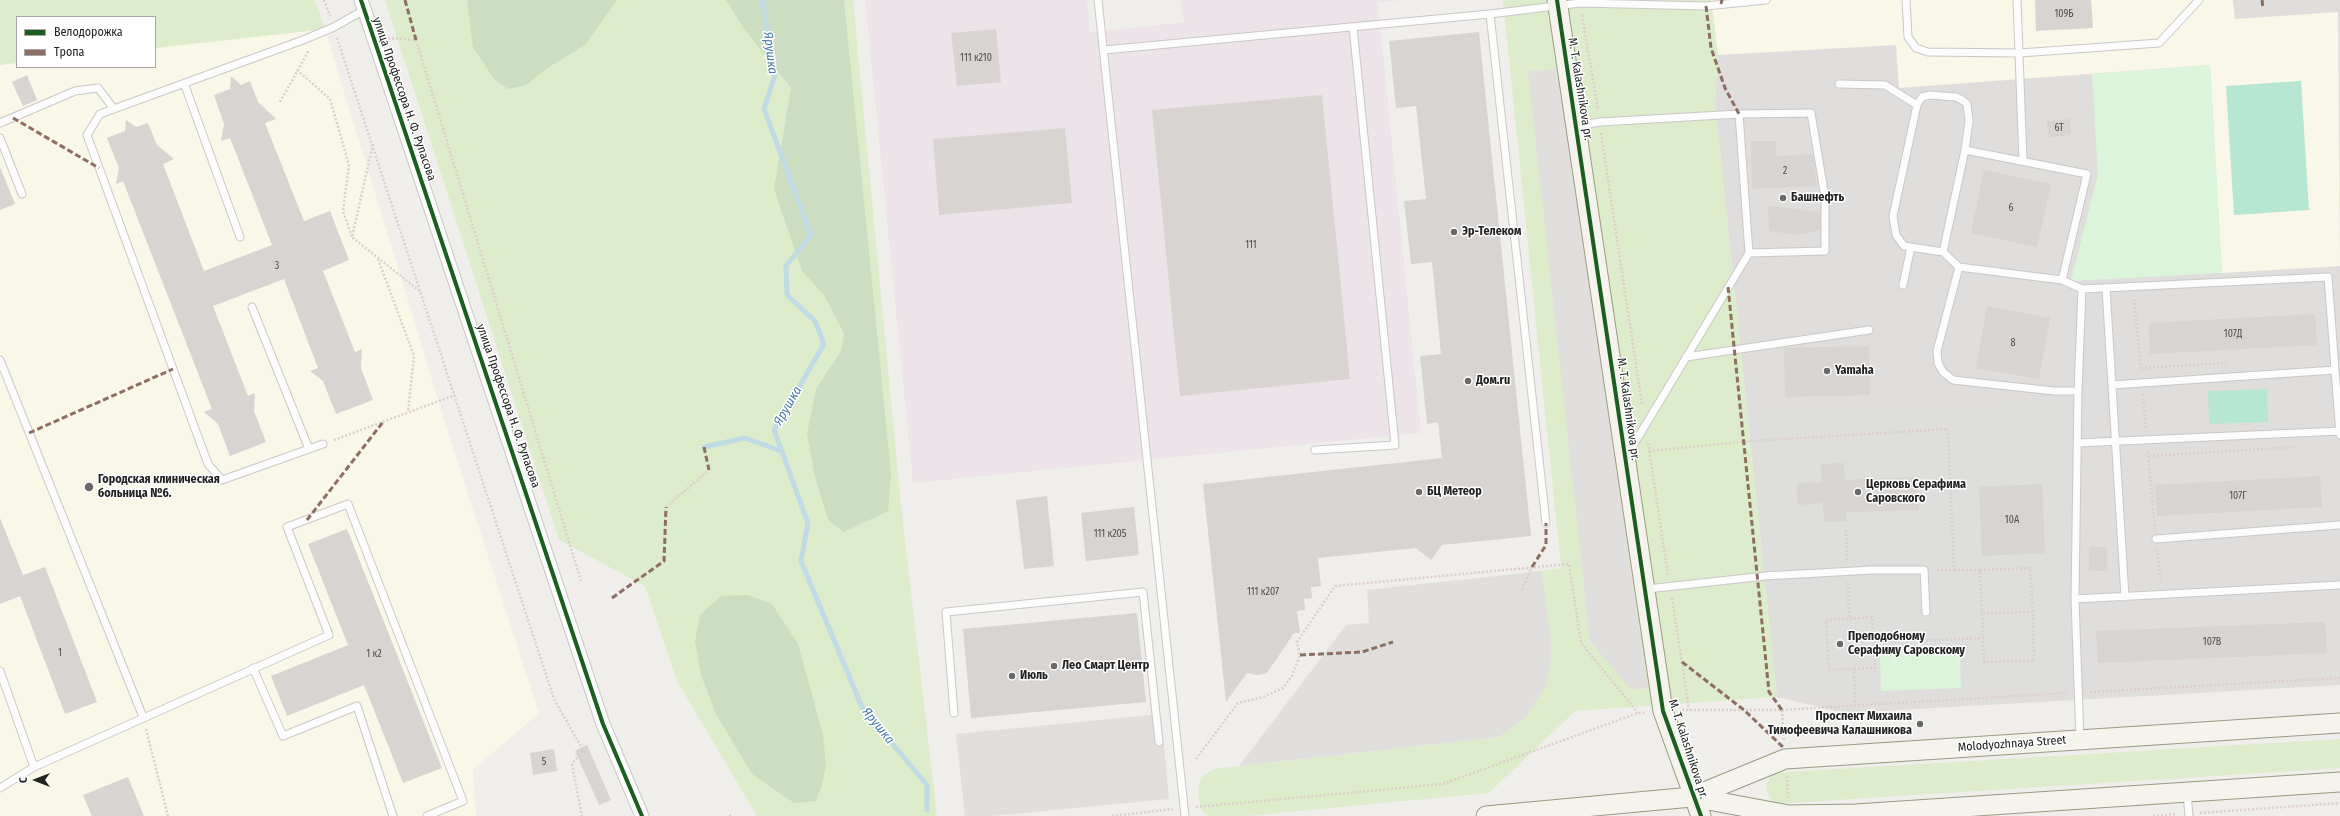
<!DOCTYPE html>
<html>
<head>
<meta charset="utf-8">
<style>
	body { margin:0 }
	#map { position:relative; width:2340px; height:816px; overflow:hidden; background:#f0eeeb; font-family:"Fira Sans Condensed",sans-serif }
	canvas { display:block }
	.legend { position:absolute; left:16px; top:16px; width:140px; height:52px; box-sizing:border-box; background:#fff; border:1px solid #a7a7a7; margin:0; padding:5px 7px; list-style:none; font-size:12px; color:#222 }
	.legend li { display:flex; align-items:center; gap:8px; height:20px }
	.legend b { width:20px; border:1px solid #a7a7a7 }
	.north { position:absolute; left:16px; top:760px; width:40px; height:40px; -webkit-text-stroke:3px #fff; paint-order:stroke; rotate:270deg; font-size:11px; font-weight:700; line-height:16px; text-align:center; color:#222 }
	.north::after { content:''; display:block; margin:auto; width:14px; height:18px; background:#222; clip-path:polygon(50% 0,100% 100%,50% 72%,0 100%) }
</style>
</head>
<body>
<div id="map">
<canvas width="2340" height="816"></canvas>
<ul class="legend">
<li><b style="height:5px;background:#1b5e20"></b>Велодорожка</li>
<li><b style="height:5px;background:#8d6e63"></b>Тропа</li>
</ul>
<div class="north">С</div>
</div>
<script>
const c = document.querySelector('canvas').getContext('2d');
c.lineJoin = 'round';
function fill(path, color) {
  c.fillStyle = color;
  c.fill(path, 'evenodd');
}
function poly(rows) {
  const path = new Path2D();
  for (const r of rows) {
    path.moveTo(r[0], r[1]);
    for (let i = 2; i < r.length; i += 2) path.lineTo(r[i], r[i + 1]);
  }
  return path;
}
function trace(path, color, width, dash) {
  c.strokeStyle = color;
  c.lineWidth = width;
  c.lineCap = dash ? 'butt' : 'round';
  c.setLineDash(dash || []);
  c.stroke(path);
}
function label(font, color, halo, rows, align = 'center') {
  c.font = font + ' "Fira Sans Condensed",sans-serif';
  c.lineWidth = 3;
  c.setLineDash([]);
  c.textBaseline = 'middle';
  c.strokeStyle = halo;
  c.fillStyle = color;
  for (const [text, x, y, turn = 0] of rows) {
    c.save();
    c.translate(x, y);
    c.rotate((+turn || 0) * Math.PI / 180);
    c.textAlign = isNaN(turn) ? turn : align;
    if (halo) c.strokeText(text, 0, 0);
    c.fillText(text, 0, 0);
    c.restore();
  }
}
fill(poly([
	[1711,0,2340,0,2340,685,1845,713,1777,697,1715,103,1718,55]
]), '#dfdedc');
fill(poly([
	[865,0,1087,0,1090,32,1186,22,1182,15,1180,0,1401,0,1378,3,1421,433,913,483]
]), '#ede4e9');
fill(poly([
	[1711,0,2233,0,2235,19,2338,12,2340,266,2222,273,2210,65,1899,88,1896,45,1718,55],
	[325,29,449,435,539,713,473,770,476,816,0,816,0,65,17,63,17,67,155,67,155,48]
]), '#f8f7e8');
fill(poly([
	[2058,406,2066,682,1777,697,1748,414]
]), '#dededc');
fill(poly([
	[0,0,315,0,325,29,155,48,155,17,17,17,17,63,0,65],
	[385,0,449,0,467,56,449,0,853,0,901,505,937,816,757,816,677,681,645,586,559,540],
	[1503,0,1711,0,1718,55,1715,103,1777,697,1575,711,1489,793,1247,816,1209,816,1203,812,1198,798,1198,788,1202,777,1214,769,1499,737,1525,718,1547,684,1552,649,1542,571,1561,568],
	[2340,739,2340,768,1774,804,1768,794,1766,786,1772,773]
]), '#ddeccb');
fill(poly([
	[467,0,617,0,586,44,546,69,526,85,508,89,494,79,473,47],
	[726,0,844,0,891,474,888,511,844,532,828,520,815,477,807,434,816,389,841,351,844,333,824,295,802,271,774,189,791,88,745,30],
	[748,595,772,604,798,644,823,735,826,765,822,785,816,801,794,803,752,774,716,714,701,675,695,641,700,615,721,596]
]), '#cbdec1');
fill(poly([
	[2210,65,2222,273,2071,281,2098,174,2092,74],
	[1960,650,1961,688,1881,691,1880,653]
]), '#daf5da');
fill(poly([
	[2301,81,2309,210,2234,215,2226,86],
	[2267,389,2268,422,2209,424,2208,391]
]), '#b7e6d2');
fill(poly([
	[1559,69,1648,688,1631,690,1590,641,1528,71],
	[1542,571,1552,649,1547,684,1525,718,1499,737,1239,766,1346,625,1369,623,1367,590],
	[1161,714,1169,799,992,816,965,816,956,734]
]), '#e0dfde');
trace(poly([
	[762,0,775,75,764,109,811,235,786,266,787,295,815,321,824,344,774,430,808,523,801,561,862,707,927,785,927,810],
	[704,447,745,438,781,451]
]), '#bfdbe3', 5);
fill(poly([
	[2035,0,2091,0,2093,28,2036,31],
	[996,29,1001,82,957,86,951,33],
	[1479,32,1531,536,1442,545,1431,560,1416,548,1318,558,1321,586,1311,587,1312,598,1304,599,1305,610,1297,611,1300,633,1294,633,1267,673,1258,675,1247,673,1226,702,1203,484,1442,458,1438,422,1427,424,1420,356,1441,354,1432,262,1411,264,1404,201,1426,199,1416,106,1396,108,1389,41],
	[27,75,37,100,23,106,12,82],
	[231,76,241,85,250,81,258,102,276,119,265,123,304,221,330,211,349,260,323,271,355,352,362,349,361,368,373,400,336,414,323,381,310,371,318,368,284,279,213,306,248,396,255,393,254,411,266,442,230,456,218,424,204,412,212,409,123,181,116,184,119,168,107,138,125,131,126,120,136,127,148,123,157,145,174,159,163,164,204,271,272,245,230,138,221,141,224,124,214,95,230,89],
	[1322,95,1350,379,1180,396,1152,110],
	[2070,119,2071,135,2048,137,2047,121],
	[1065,128,1072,203,939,215,933,139],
	[1751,141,1776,141,1776,156,1813,154,1817,186,1752,189],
	[0,167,15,204,0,210],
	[1984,170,2051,184,2037,247,1971,233],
	[1768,206,1820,212,1820,230,1799,235,1769,231],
	[1987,306,2050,318,2039,379,1976,368],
	[2315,314,2317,345,2150,354,2149,323],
	[1869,346,1870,395,1785,397,1784,348],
	[1844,463,1845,480,1918,477,1919,510,1846,512,1846,521,1824,522,1823,503,1798,505,1797,483,1822,482,1821,464],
	[2320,476,2322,507,2157,516,2155,485],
	[2042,484,2045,553,1982,556,1979,487],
	[1047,496,1054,566,1024,569,1016,500],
	[1134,507,1139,555,1086,561,1081,513],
	[0,518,23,575,45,567,97,702,65,714,20,596,0,604],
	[347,529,442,768,403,783,364,685,287,716,271,676,348,645,308,544],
	[2089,547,2107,547,2107,571,2089,571],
	[1137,613,1146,702,971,718,963,629],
	[2325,622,2327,653,2098,663,2096,631],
	[587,745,611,800,599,805,575,751],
	[554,749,557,771,533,775,530,753],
	[128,777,144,816,92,816,83,795]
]), '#d7d4d2');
const lane = poly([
	[1098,0,1185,816],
	[1906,0,1908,37,1916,48,1928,52,2020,53,2159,43,2199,0],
	[2017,0,2023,160],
	[1104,50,1490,14],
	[184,83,240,237],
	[1839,84,1885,85,1917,105],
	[1739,114,1811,113,1825,197,1825,251,1749,253],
	[0,123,75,91,98,88,114,109],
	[1577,126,1600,122,1739,114,1749,253,1628,454],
	[0,138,22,194],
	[1965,150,2087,174,2062,280,2082,289,2078,391,2075,599,2080,740],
	[1943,252,1904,246,1896,235,1893,216,1917,105,1922,97,1930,95,1956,97,1962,100,1967,104,1969,121,1965,150,1943,252,1959,267,2062,280],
	[1959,267,1937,351,1938,363,1943,372,1953,380,2054,391,2078,391],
	[1903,285,1911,247],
	[2106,288,2125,597],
	[2082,289,2328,277,2340,435],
	[252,307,309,449],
	[1686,357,1869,330],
	[0,360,143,717],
	[2112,385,2335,370],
	[2077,443,2340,431],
	[323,444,222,480,208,464,87,135,100,114,303,40,334,27,364,10],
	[1315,450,1395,445,1353,27],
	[1546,523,1490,14,1580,3,1706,6,1766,0],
	[2156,539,2340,525],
	[1647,589,1765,576,1872,570,1924,570,1926,612],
	[2075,599,2340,585],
	[253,668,283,736,357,706,393,816],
	[0,671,34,767],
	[954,713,946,612,1143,592,1159,742],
	[0,788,34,767,329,635,287,527,348,504,463,801,427,816],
	[2187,793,2189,816]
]);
const street = poly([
	[361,0,603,724,642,816]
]);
const secondary = poly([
	[1557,0,1663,711,1701,816],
	[1692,797,1785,759,2340,723],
	[1486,816,1692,797,1789,815,1856,814,2340,782]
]);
trace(lane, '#c9c8c7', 9);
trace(street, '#c9c8c7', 15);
trace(secondary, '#999a82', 21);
trace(poly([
	[324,0,330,16],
	[1582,15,1598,110],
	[337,38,554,699,583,750,572,764,582,816],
	[388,38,416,40,581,581],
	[297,70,330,99,349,165,343,211,352,237],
	[280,102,309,50],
	[1601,133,1642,405],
	[373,144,352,237,422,293],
	[378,259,414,356,408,412],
	[2134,299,2141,371],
	[2141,368,2226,363],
	[2143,394,2146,429],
	[334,440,455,395],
	[1648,443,1668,575],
	[1649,451,1751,441,1948,429,1954,570,1935,570],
	[2148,452,2155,529],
	[2149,456,2294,447],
	[666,507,709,470],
	[1846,530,1847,560],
	[2157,549,2161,582],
	[1954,570,1980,570,1982,613],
	[1980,570,2030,568,2033,612],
	[1848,583,1849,618],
	[1522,590,1532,567],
	[1672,598,1689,710],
	[1874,643,1983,638,1984,662,2034,661,2033,612,1982,613,1983,638],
	[1854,669,1875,668,1872,617,1826,620,1829,670,1854,669,1855,706],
	[2090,692,2340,678],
	[1682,710,1782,710,2067,693],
	[1782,710,1784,742],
	[146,729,168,816],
	[1196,759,1238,703,1263,697,1283,688,1292,676,1300,655,1297,642,1335,586,1569,564,1581,643,1638,713],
	[1787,776,1788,797],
	[1196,807,1443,784,1638,713,1645,713],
	[2200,813,2340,803],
	[729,816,733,816],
	[1112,816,1173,809],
	[2153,816,2177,814]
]), '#dccecd', 2.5, [2, 2]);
trace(lane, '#fdfcfc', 7);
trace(street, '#fdfcfc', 13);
trace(secondary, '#f4f4ed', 19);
trace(poly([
	[405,0,416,40],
	[2262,0,2263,8],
	[1721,4,1722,0],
	[1706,6,1711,48,1725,88,1739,114],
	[13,118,99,168],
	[1728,287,1769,692,1782,710],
	[29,433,173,369],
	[704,447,709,470],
	[307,520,383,422],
	[1532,567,1546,545,1546,523],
	[612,598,664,561,666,507],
	[1300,655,1362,652,1393,642],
	[1682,662,1744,710,1785,749]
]), '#8d6e63', 3, [6, 3]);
trace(poly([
	[361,0,603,724,642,816],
	[1557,0,1663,711,1701,816]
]), '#1b5e20', 4);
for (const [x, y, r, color] of [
	[1783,198,4,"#6a6968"],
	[1454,232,4,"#6a6968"],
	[1827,371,4,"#6a6968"],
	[1468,381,4,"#6a6968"],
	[89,487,5,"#6a6968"],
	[1419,492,4,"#6a6968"],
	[1858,492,4,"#6a6968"],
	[1840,644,4,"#6a6968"],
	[1054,666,4,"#6a6968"],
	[1012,676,4,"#6a6968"],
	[1920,724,4,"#6a6968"]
]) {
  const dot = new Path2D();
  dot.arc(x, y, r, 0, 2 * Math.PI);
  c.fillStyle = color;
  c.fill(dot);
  trace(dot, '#fff', 1.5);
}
label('10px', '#4f4e4e', null, [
	["109Б",2064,14],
	["111 к210",976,58],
	["6Т",2059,128],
	["2",1785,171],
	["6",2011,208],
	["111",1251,245],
	["3",277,266],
	["107Д",2233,334],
	["8",2013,343],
	["107Г",2238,496],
	["10А",2012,520],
	["111 к205",1110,534],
	["111 к207",1263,592],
	["107В",2212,642],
	["1",60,653],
	["1 к2",374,654],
	["5",544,762]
]);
label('12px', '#222', '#fff', [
	["M. T. Kalashnikova pr.",1580,89,81],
	["улица Профессора Н. Ф. Рупасова",404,99,71],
	["улица Профессора Н. Ф. Рупасова",508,406,71],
	["M. T. Kalashnikova pr.",1628,409,82],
	["Molodyozhnaya Street",2012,744,-4],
	["M. T. Kalashnikova pr.",1688,749,72]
]);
label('bold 12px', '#222', '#fff', [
	["Башнефть",1791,198],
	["Эр-Телеком",1462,232],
	["Yamaha",1835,371],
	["Дом.ru",1476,381],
	["Городская клиническая",98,480],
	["больница №6.",98,494],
	["Церковь Серафима",1866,485],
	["Саровского",1866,499],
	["БЦ Метеор",1427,492],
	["Преподобному",1848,637],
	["Серафиму Саровскому",1848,651],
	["Лео Смарт Центр",1062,666],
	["Июль",1020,676],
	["Проспект Михаила",1912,717,"right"],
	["Тимофеевича Калашникова",1912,731,"right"]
], 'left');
label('italic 13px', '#4a7aab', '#fff', [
	["Ярушка",770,53,83],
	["Ярушка",788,406,-60],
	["Ярушка",878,726,51]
]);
</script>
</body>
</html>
